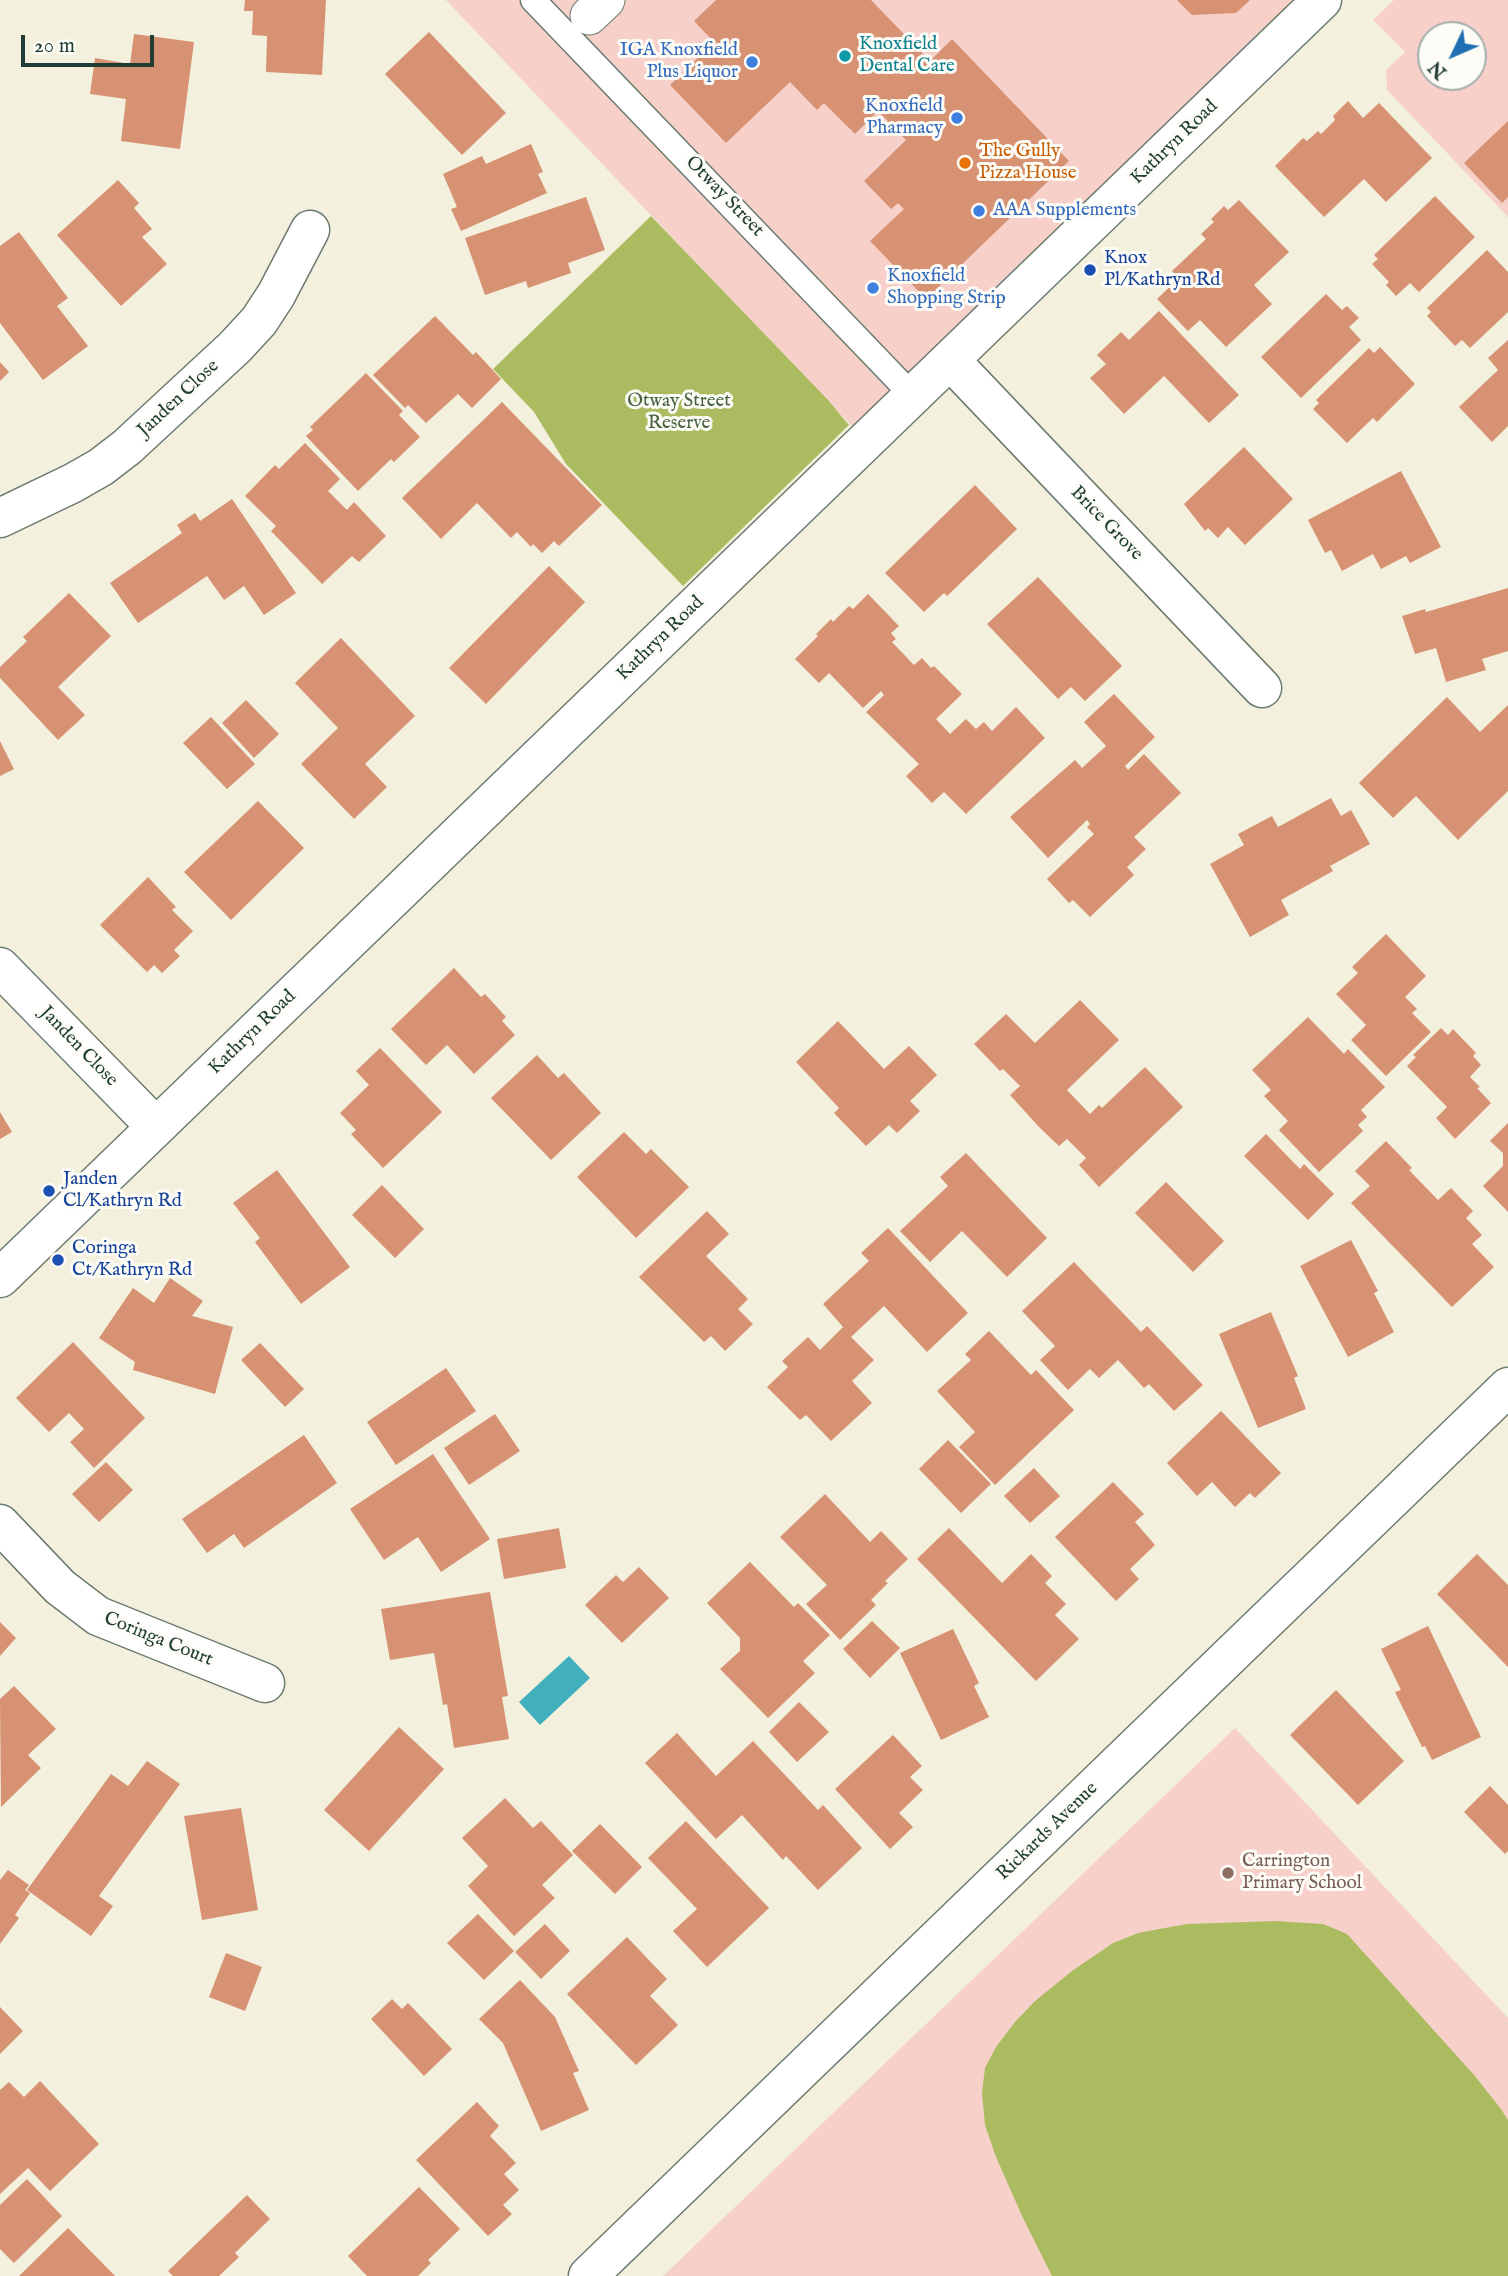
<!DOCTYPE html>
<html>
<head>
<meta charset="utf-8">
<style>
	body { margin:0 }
	#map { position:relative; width:1508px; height:2276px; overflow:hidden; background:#f4f0de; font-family:"IM FELL English",serif }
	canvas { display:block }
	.north { position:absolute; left:1417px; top:21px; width:70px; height:70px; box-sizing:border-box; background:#fdfcf7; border:2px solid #a4b0a9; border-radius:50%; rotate:226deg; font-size:19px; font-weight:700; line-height:28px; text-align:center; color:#1f3d34 }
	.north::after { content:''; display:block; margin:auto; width:24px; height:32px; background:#1f6fb2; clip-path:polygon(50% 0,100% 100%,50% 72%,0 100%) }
	.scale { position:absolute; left:21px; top:35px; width:133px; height:32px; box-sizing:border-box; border:4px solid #1f3d34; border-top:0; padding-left:9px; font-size:21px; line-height:24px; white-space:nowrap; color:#1f3d34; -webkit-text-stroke:5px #fdfcf7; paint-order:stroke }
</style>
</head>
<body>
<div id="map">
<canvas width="1508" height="2276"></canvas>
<div class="north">N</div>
<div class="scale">20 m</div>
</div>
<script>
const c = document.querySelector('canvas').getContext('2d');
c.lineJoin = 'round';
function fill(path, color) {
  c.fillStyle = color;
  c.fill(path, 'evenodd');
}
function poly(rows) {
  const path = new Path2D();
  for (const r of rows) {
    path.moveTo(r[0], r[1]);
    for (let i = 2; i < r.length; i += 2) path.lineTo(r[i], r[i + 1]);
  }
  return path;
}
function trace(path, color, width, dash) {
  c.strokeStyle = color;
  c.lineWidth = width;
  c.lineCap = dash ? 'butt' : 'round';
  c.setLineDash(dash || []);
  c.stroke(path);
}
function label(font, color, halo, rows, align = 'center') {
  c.font = font + ' "IM FELL English",serif';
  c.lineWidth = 6;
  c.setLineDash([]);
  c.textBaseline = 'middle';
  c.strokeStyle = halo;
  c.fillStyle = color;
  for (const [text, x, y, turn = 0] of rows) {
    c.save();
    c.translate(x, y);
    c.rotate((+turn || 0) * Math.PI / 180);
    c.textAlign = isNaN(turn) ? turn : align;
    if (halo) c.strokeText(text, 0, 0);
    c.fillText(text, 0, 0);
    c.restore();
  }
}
fill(poly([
	[446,0,1322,0,866,441],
	[1394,0,1508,0,1508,217,1387,90,1386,70,1405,52,1373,20],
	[1431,35,1473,35,1473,77,1431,77],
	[1235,1728,1508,2018,1508,2276,663,2276]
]), '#f7d0ca');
fill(poly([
	[651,216,828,400,849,425,683,586,566,464,534,412,493,369],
	[1275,1921,1323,1924,1347,1934,1474,2075,1501,2109,1508,2120,1508,2276,1052,2276,1023,2218,996,2157,985,2125,982,2093,985,2068,996,2047,1015,2022,1035,2001,1072,1971,1113,1943,1138,1933,1187,1924]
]), '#aabc5f');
fill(poly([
	[569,1656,590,1678,540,1725,519,1702]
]), '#41afbd');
fill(poly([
	[245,0,326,0,322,75,266,72,267,36,252,35,253,11,244,11],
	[716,0,871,0,930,61,952,39,1069,161,926,299,870,241,904,209,898,203,891,209,864,181,906,140,878,111,855,134,824,103,817,110,790,82,726,143,670,85,714,42,694,21],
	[1177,0,1250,0,1236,13,1192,15],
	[429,32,506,113,462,155,385,74],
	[134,34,194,42,180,149,121,141,126,99,90,94,95,58,130,64],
	[1348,101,1363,118,1379,103,1432,158,1386,202,1364,179,1324,217,1275,166,1303,138,1307,141,1318,131,1321,134,1335,120,1333,116],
	[1508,121,1508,197,1502,203,1464,163],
	[531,144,543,172,538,174,547,193,461,231,451,209,457,207,443,174,482,156,486,164],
	[118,180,139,203,134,208,152,229,142,237,167,264,121,306,57,235],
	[1435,196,1475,237,1419,292,1410,283,1396,296,1386,285,1389,282,1372,264,1378,259,1374,255],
	[586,197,605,250,568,263,571,273,528,288,526,281,485,295,465,238],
	[1239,200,1289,252,1254,285,1272,304,1226,347,1200,320,1188,331,1157,299,1179,278,1172,271,1206,239,1201,234,1214,222,1211,219,1224,206,1228,210],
	[19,232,68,298,57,306,88,346,43,380,0,323,0,246],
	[1487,250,1508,272,1508,312,1470,348,1462,340,1455,346,1427,316,1431,312,1427,308],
	[1326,294,1342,310,1347,306,1359,318,1349,327,1361,340,1301,398,1261,357],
	[1159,311,1239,395,1209,423,1164,376,1124,414,1090,378,1106,364,1097,355,1121,332,1129,340],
	[435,316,473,355,476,352,501,379,472,408,458,394,426,423,408,405,405,408,373,375],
	[1508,340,1508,426,1492,442,1459,407,1498,370,1488,358],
	[1380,347,1415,384,1377,422,1373,418,1347,443,1313,409,1319,403,1316,400,1369,348,1374,353],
	[0,362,9,372,0,381],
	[366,373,403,411,399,415,420,437,394,462,391,459,358,491,306,436,313,430,310,427],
	[502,402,602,505,559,546,554,541,542,553,533,544,531,547,517,532,511,538,477,503,441,539,402,498],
	[305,443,340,479,328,491,347,510,354,502,386,536,359,562,352,556,322,584,271,531,276,526,245,496,275,465,279,469],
	[1244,447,1293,499,1245,545,1228,527,1218,538,1208,528,1205,531,1184,504],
	[1401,471,1441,547,1410,563,1406,556,1381,569,1373,554,1342,571,1331,550,1325,553,1308,520],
	[975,485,1017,529,947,596,944,593,924,612,885,573],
	[232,499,296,593,264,615,244,586,224,600,207,576,138,623,110,583,182,533,177,525,195,513,200,521],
	[549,566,585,602,486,704,449,668],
	[1038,577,1122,666,1085,701,1071,687,1058,699,987,624],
	[1508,588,1508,651,1482,659,1486,670,1446,682,1436,648,1415,654,1402,616,1425,609,1426,612],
	[69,593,111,636,58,687,85,715,58,740,0,678,0,667,27,641,23,637],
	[868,594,899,626,891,633,896,639,892,642,914,665,922,658,931,668,934,666,962,694,936,719,950,734,966,719,976,729,984,722,992,731,1016,707,1045,738,966,814,944,792,932,803,906,776,919,764,866,712,884,695,881,691,863,708,829,673,819,683,795,659,818,636,816,634,831,619,833,622,849,606,853,609],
	[341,638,415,716,365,764,387,787,354,819,301,764,338,728,295,683],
	[1114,694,1155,737,1125,766,1128,770,1144,754,1181,793,1134,837,1146,849,1127,867,1134,875,1090,917,1073,900,1069,903,1047,879,1094,834,1087,827,1090,824,1087,820,1048,858,1010,817,1075,760,1082,768,1106,746,1084,722],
	[1447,697,1480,732,1508,705,1508,791,1458,840,1416,796,1393,818,1359,783],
	[246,700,279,734,254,758,222,723],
	[211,717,255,764,227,789,183,743],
	[0,741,14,769,0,776],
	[1331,798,1341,816,1351,810,1370,844,1330,866,1333,871,1281,900,1289,915,1250,937,1210,864,1244,845,1238,834,1272,816,1278,827],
	[258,801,304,848,231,920,184,872],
	[148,877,176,907,172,910,193,931,174,950,180,956,162,973,154,965,147,972,100,925],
	[1386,934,1426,976,1405,997,1417,1009,1412,1013,1431,1032,1386,1076,1351,1040,1366,1025,1336,994,1358,973,1352,967],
	[454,968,481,997,485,994,506,1017,502,1021,515,1035,474,1074,447,1045,426,1065,391,1029],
	[1080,1000,1119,1040,1067,1090,1090,1114,1099,1105,1102,1108,1145,1067,1183,1107,1099,1187,1079,1165,1086,1158,1067,1139,1059,1146,1039,1127,1010,1095,1020,1086,1003,1069,1000,1071,974,1044,1006,1014,1035,1043],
	[1308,1017,1344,1054,1348,1049,1385,1087,1361,1110,1367,1117,1358,1125,1363,1131,1319,1172,1279,1130,1288,1121,1264,1096,1271,1090,1252,1070],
	[838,1021,884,1069,909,1046,937,1075,910,1101,920,1111,897,1133,889,1125,866,1146,834,1113,839,1108,796,1062],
	[1441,1028,1448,1035,1453,1029,1476,1053,1473,1056,1481,1065,1470,1077,1480,1087,1477,1088,1491,1103,1455,1139,1436,1118,1447,1107,1407,1066,1416,1057,1413,1055],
	[380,1048,442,1112,383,1168,351,1134,356,1130,340,1113,369,1085,356,1071],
	[537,1055,558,1078,564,1073,601,1113,551,1160,491,1098],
	[0,1112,12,1132,0,1139],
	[1508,1123,1508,1212,1483,1186,1503,1166,1503,1153,1490,1141],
	[624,1132,646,1154,651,1149,689,1187,636,1238,577,1177],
	[1266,1134,1300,1169,1304,1164,1334,1194,1308,1220,1244,1156],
	[1386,1141,1412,1168,1409,1170,1438,1200,1451,1188,1473,1211,1466,1218,1482,1235,1472,1244,1494,1267,1452,1307,1351,1203,1370,1186,1355,1171],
	[966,1153,1047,1238,1007,1277,962,1231,930,1262,900,1231,948,1186,940,1177],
	[277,1170,350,1267,301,1304,255,1242,260,1238,233,1203],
	[1166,1182,1224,1241,1193,1272,1135,1213],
	[382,1185,424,1229,395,1258,352,1215],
	[707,1211,729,1234,706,1256,748,1299,738,1309,753,1324,725,1351,711,1336,704,1342,639,1277],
	[888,1228,968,1313,927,1352,884,1306,851,1337,874,1360,852,1381,872,1403,831,1441,806,1415,800,1420,767,1387,788,1367,782,1361,808,1337,820,1350,843,1327,823,1304,869,1261,861,1253],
	[1351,1240,1378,1291,1374,1293,1394,1332,1348,1357,1300,1266],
	[1074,1262,1141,1332,1147,1326,1203,1385,1174,1411,1149,1384,1144,1388,1118,1360,1099,1378,1090,1369,1068,1390,1040,1360,1055,1346,1022,1311],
	[170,1278,203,1301,192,1316,233,1327,215,1394,133,1370,135,1362,99,1338,133,1288,154,1303],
	[1271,1312,1298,1376,1294,1378,1306,1409,1258,1428,1219,1334],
	[989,1331,1031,1375,1036,1370,1074,1410,995,1485,959,1447,975,1432,937,1391,971,1360,965,1354],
	[73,1342,145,1418,94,1468,70,1442,84,1429,69,1413,49,1432,16,1398],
	[260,1343,304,1389,285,1407,241,1360],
	[446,1368,476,1411,396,1465,367,1422],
	[1221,1411,1281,1473,1255,1498,1250,1493,1235,1507,1212,1482,1197,1496,1167,1463],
	[495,1414,520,1451,469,1485,444,1448],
	[304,1435,337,1483,244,1548,234,1534,207,1553,182,1519],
	[948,1440,991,1484,961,1513,919,1469],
	[433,1454,490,1539,441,1572,418,1537,384,1560,350,1509],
	[106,1462,133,1490,99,1522,72,1494],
	[1034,1468,1060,1496,1030,1523,1004,1496],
	[1113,1482,1144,1514,1135,1522,1155,1545,1130,1569,1139,1579,1116,1601,1055,1537],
	[825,1494,870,1542,881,1531,908,1559,885,1581,888,1583,871,1600,876,1605,840,1640,806,1604,827,1585,780,1537],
	[559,1528,566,1568,504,1579,497,1539],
	[949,1528,1002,1583,1031,1554,1052,1576,1045,1583,1066,1604,1055,1615,1079,1639,1036,1681,917,1559],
	[1477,1554,1508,1585,1508,1667,1437,1594],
	[750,1562,794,1607,798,1603,830,1635,803,1661,815,1673,768,1718,720,1669,740,1651,740,1638,707,1603],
	[639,1567,669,1598,622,1643,585,1605,616,1575,623,1582],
	[490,1592,508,1696,502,1697,509,1739,454,1748,447,1704,443,1705,434,1653,390,1660,381,1609],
	[872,1621,900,1648,870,1678,843,1649],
	[0,1622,16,1638,0,1656],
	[1428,1626,1481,1737,1432,1760,1425,1746,1422,1747,1395,1692,1401,1690,1381,1649],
	[953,1629,979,1683,974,1686,989,1717,941,1740,900,1653],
	[14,1686,56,1729,28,1755,41,1768,1,1807,0,1699],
	[1336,1690,1404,1761,1358,1805,1290,1735],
	[799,1702,829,1732,797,1762,769,1732],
	[399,1727,444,1769,369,1851,324,1810],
	[677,1733,716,1776,753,1741,818,1810,823,1805,862,1848,818,1890,786,1856,783,1860,742,1815,716,1839,645,1763],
	[893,1735,922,1766,910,1777,923,1790,899,1813,913,1827,890,1849,835,1789],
	[147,1761,180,1784,99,1896,113,1906,91,1936,27,1890,111,1774,128,1786],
	[1490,1786,1508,1805,1508,1851,1505,1854,1464,1812],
	[505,1798,533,1828,541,1821,573,1855,542,1885,555,1898,514,1936,468,1886,488,1866,462,1838],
	[241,1808,258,1910,202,1920,184,1816],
	[686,1821,769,1908,707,1967,673,1931,697,1909,648,1858],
	[600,1824,642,1867,615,1894,572,1851],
	[8,1870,29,1885,25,1890,30,1893,15,1915,19,1918,0,1944,0,1880],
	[478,1914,514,1951,484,1980,447,1943],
	[545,1924,570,1951,541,1979,515,1952],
	[627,1937,667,1979,650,1996,678,2025,636,2065,567,1994],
	[226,1953,262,1967,245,2011,209,1997],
	[520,1980,555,2017,579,2071,573,2073,589,2110,541,2131,503,2043,479,2019],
	[392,1999,402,2009,408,2003,452,2049,424,2076,371,2019],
	[0,2007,23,2031,0,2054],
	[40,2081,99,2144,50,2191,28,2168,0,2194,0,2090,9,2082,24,2097],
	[477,2102,499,2126,490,2136,516,2163,504,2174,519,2190,503,2205,512,2214,488,2236,416,2160],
	[27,2179,62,2216,14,2263,0,2249,0,2205],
	[419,2187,460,2229,428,2260,431,2263,418,2276,367,2276,348,2256],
	[247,2195,270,2219,235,2253,239,2257,219,2276,173,2276,168,2271],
	[68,2228,115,2276,19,2276]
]), '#d69273');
const service = poly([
	[533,0,913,396]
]);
const pedestrian = poly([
	[589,16,606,0]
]);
const minor = poly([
	[950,360,1262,688],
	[0,518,73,483,101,467,127,447,235,347,259,321,276,295,310,230],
	[0,967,156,1127],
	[0,1278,1322,0],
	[0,1524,60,1587,98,1616,265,1683],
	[588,2276,1508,1387]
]);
trace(service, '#6a7c70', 27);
trace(pedestrian, '#6a7c70', 39);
trace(minor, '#6a7c70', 41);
trace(service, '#fff', 24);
trace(pedestrian, '#fff', 37);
trace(minor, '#fff', 38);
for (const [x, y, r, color] of [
	[845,56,7,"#0f9aa8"],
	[752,62,7,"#3f7fe0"],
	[957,118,7,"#3f7fe0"],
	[965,163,7,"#e8710a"],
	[979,211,7,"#3f7fe0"],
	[1090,270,7,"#1a4fb4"],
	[873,288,7,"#3f7fe0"],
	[49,1191,7,"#1a4fb4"],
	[58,1260,7,"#1a4fb4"],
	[1228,1873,7,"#8d6e63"]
]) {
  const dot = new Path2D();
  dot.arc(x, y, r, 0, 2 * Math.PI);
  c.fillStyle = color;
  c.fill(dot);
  trace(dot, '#fdfcf7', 2.5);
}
label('19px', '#0d838f', '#fdfcf7', [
	["Knoxfield",859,45],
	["Dental Care",859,67]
], 'left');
label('19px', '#366cbe', '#fdfcf7', [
	["IGA Knoxfield",738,51],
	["Plus Liquor",738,73],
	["Knoxfield",943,107],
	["Pharmacy",943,129],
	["AAA Supplements",993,211,"left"],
	["Knoxfield",887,277,"left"],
	["Shopping Strip",887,299,"left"]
], 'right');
label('19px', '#1f3d34', '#fdfcf7', [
	["Kathryn Road",1175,143,-44],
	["Otway Street",724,197,46],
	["Janden Close",179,399,-43],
	["Brice Grove",1106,524,46],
	["Kathryn Road",661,639,-44],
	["Kathryn Road",253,1033,-44],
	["Janden Close",78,1047,46],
	["Coringa Court",158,1640,22],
	["Rickards Avenue",1048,1832,-44]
]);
label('19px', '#c56008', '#fdfcf7', [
	["The Gully",979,152],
	["Pizza House",979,174]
], 'left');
label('19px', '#164399', '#fdfcf7', [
	["Knox",1104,259],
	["Pl/Kathryn Rd",1104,281],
	["Janden",63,1180],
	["Cl/Kathryn Rd",63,1202],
	["Coringa",72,1249],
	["Ct/Kathryn Rd",72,1271]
], 'left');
label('19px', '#496341', '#fdfcf7', [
	["Otway Street",679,402],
	["Reserve",679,424]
]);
label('19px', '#785e54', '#fdfcf7', [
	["Carrington",1242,1862],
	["Primary School",1242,1884]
], 'left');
</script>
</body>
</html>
